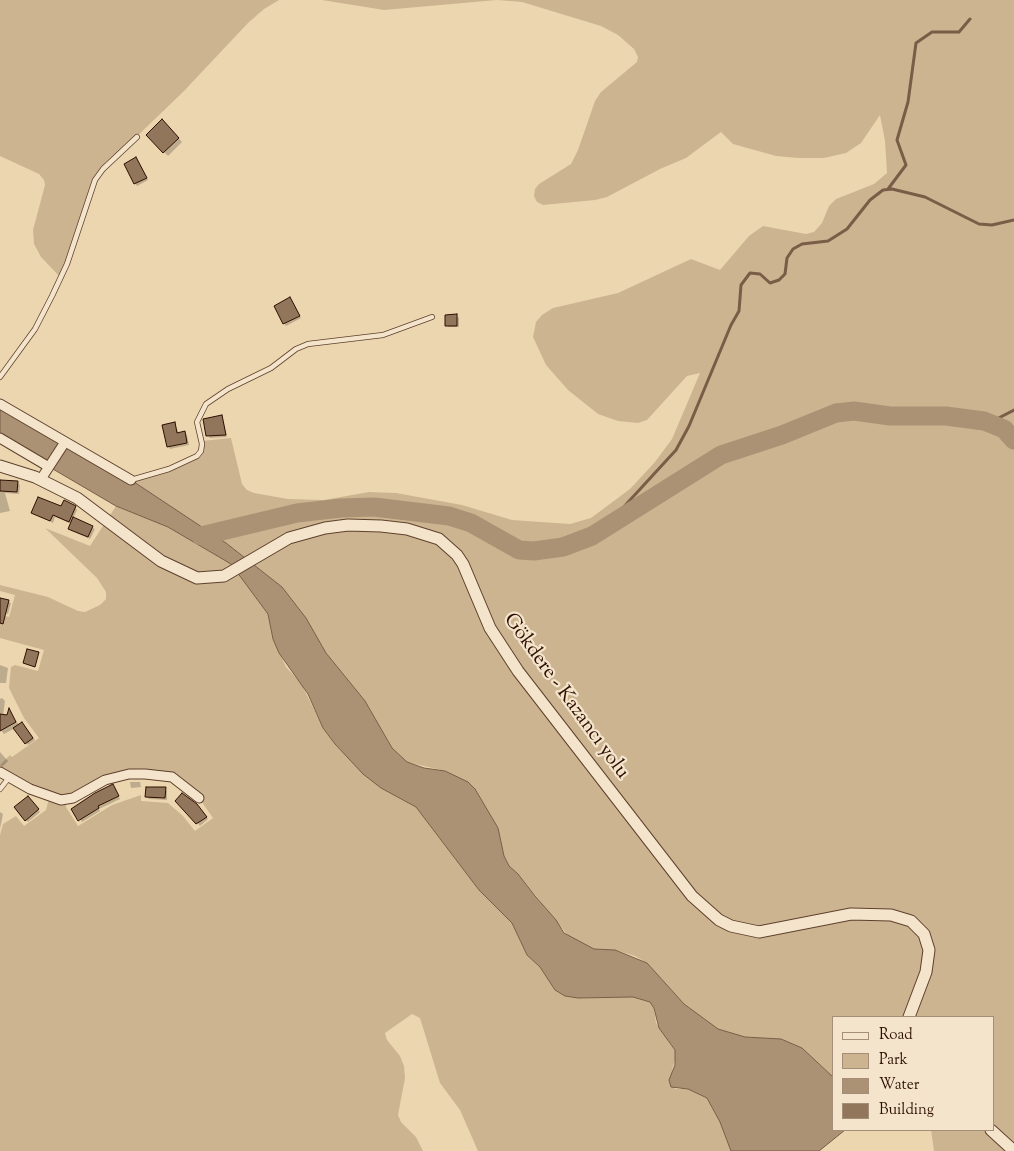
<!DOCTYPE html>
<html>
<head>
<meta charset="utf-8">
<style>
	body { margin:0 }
	#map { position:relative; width:1014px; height:1151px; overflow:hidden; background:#ecd6af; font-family:"Sorts Mill Goudy",serif }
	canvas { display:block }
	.legend { position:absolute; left:832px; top:1016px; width:162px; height:115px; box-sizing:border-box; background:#f3e4cb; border:1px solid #a48e7a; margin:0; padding:6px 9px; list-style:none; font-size:15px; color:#2e0e00 }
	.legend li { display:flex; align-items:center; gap:10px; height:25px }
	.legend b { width:25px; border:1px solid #a48e7a }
</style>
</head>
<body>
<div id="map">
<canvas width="1014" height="1151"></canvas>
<ul class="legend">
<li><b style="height:6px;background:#f3e4cb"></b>Road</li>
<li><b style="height:14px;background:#ccb491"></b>Park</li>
<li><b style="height:14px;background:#ab9274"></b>Water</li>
<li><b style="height:14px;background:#91765b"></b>Building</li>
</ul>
</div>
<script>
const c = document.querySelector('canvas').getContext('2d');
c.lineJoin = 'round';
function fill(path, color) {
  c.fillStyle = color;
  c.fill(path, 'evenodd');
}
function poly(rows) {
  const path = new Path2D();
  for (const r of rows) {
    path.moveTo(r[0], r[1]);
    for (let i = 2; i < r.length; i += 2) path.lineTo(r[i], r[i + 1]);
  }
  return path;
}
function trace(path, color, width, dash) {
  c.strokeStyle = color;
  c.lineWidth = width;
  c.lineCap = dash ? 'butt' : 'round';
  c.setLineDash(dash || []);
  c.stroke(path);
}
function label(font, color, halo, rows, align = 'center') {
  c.font = font + ' "Sorts Mill Goudy",serif';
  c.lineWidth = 4.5;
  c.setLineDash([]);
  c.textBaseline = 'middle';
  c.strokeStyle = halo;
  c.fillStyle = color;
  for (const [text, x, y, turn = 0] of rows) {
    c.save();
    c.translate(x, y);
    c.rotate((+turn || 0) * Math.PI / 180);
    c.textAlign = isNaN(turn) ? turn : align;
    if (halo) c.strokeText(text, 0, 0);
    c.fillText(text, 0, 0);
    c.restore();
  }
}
fill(poly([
	[0,0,279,0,264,9,248,23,184,91,103,169,95,180,61,278,41,257,34,244,33,230,45,185,44,180,39,174,0,156],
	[322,0,1014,0,1014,1151,934,1151,931,1130,993,1130,993,1017,833,1017,833,1077,802,1048,781,1039,745,1037,717,1029,684,1004,647,963,635,956,615,950,594,949,570,938,518,874,509,866,504,856,498,828,475,789,445,771,407,762,392,748,365,701,326,653,306,618,282,587,226,543,131,480,197,456,202,441,231,438,242,484,247,490,254,493,288,499,324,500,369,492,396,493,462,505,512,520,570,524,591,518,630,489,655,462,672,439,700,373,687,376,647,420,638,423,618,421,598,414,568,390,546,365,533,337,536,322,542,315,553,308,618,293,691,259,720,270,749,236,763,226,806,234,814,232,822,223,829,206,836,199,874,184,887,173,885,141,880,115,861,143,846,153,824,158,798,158,776,156,733,144,721,132,686,158,660,169,607,197,595,200,543,205,537,202,534,196,535,189,539,184,571,164,578,150,595,101,601,92,637,62,638,57,634,49,618,35,601,26,522,2,497,0,384,10],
	[116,506,168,527,231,564,268,614,273,639,286,667,301,683,323,728,335,744,381,788,416,807,479,890,512,923,527,955,540,967,555,990,565,996,578,998,633,997,650,1002,654,1008,656,1023,675,1050,676,1057,672,1070,675,1089,688,1089,707,1098,720,1122,731,1151,478,1151,460,1110,440,1083,420,1018,412,1014,385,1033,387,1040,400,1056,404,1066,405,1078,398,1115,401,1122,416,1137,423,1151,0,1151,0,835,3,824,16,816,24,826,46,810,49,798,0,772,0,765,10,755,12,757,39,738,24,718,9,688,11,667,15,665,38,671,44,650,0,638,0,615,9,617,15,595,0,591,0,585,48,597,78,611,85,612,100,605,106,599,106,592,97,578,45,528,90,546],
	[129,774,181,782,199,798,213,818,195,831,183,816,168,803,141,801,141,795,112,805,78,826,66,807,66,800]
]), '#ccb491');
const water = poly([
	[0,404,131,480,226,543,282,587,306,618,326,653,365,701,392,748,407,762,424,768,445,771,468,782,475,789,498,828,504,856,509,866,518,874,535,896,556,920,564,933,594,949,615,950,647,963,684,1004,718,1029,745,1037,781,1039,802,1048,833,1077,833,1130,845,1130,819,1151,731,1151,720,1122,707,1098,688,1089,671,1087,669,1080,675,1065,675,1050,659,1028,654,1008,650,1002,633,997,578,998,565,996,555,990,540,967,527,955,512,923,479,890,416,807,381,788,363,774,335,744,323,728,308,694,279,653,273,639,268,614,231,564,168,527,116,506,0,438,0,404]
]);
fill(water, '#ab9274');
trace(water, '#795d46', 1);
fill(poly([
	[162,121,182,142,168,156,147,135],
	[138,161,148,180,137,186,135,183],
	[290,298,301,318,286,326,284,323],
	[457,316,459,318,459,327,449,327,446,325],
	[222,417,227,437,210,438,208,435],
	[175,424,179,434,184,433,187,435,189,445,170,449,168,446],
	[0,481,17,482,20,485,19,494,5,493,10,511,0,513],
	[75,507,77,510,73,519,95,529,90,539,72,531,70,529,72,524,55,517,53,523,33,513],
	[0,599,11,603,8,614,0,612],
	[0,665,8,668,6,683,0,683],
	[2,698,5,701,3,716,8,717,9,711,19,725,24,725,35,740,28,745,15,728,4,734,0,729,0,699],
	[0,752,8,761,2,767,0,765],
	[130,782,140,782,141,787,131,788],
	[113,786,120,799,99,809,100,811,82,822,73,809],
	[165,789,167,791,167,800,149,799,146,796],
	[30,799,40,812,28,822,26,820],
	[177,801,199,808,208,819,200,826],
	[0,812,3,814,0,829]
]), '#0003');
trace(poly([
	[888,189,906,165,897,140,908,102,916,43,932,32,959,32,970,19],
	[989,423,1014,410],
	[592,536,620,511,676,450,689,426,731,325,739,311,741,285,750,273,760,274,770,283,779,280,785,274,787,258,793,249,802,244,828,241,836,236,847,229,870,200,883,190,892,189,925,197,979,224,992,225,1014,220]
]), '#795d46', 3);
trace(poly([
	[201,536,297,513,341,508,374,507,449,516,471,523,519,550,534,551,563,547,592,536,721,455,782,435,836,413,854,411,890,416,946,416,984,421,1004,429,1014,440]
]), '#ab9274', 19);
const building = poly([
	[162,119,179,138,163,153,146,135,162,119],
	[136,157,147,178,134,184,124,164,136,157],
	[290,297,300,316,283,324,274,306,290,297],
	[457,314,457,326,445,326,445,315,457,314],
	[222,415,226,435,206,436,203,419,222,415],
	[175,422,177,433,185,431,187,443,167,447,162,425,175,422],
	[0,480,18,481,17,492,0,491,0,480],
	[38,497,61,506,64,500,76,506,69,522,53,515,50,521,31,513,38,497],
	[73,517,93,526,88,537,68,529,73,517],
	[0,598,9,600,3,624,0,623,0,598],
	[27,649,39,652,35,667,23,663,27,649],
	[9,708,16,722,0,731,0,714,7,715,9,708],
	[22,722,33,738,25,744,13,728,22,722],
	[113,784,119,796,98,806,99,808,78,821,71,809,95,793,113,784],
	[146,787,166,787,165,798,145,797,146,787],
	[182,793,197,804,207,817,196,824,175,801,182,793],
	[28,796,39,809,25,821,14,807,28,796]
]);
fill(building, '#91765b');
trace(building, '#2e0e00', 1);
const service = poly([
	[0,377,35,329,52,296,67,264,95,180,103,169,137,137],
	[131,480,169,469,197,456,201,451,202,444,197,422,206,404,228,389,271,368,296,349,308,344,383,335,432,317],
	[0,789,8,779]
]);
const minor = poly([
	[0,404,131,480],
	[0,438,49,467],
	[41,479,65,442],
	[0,772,30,789,61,800,73,798,105,780,129,774,145,774,172,777,199,798]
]);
const tertiary = poly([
	[0,466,35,477,77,498,161,561,197,578,224,576,289,538,325,528,348,525,381,526,407,529,439,539,457,555,463,564,490,628,518,671,692,896,719,920,731,926,759,932,851,914,891,915,911,921,924,934,929,950,926,972,909,1017],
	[991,1130,1014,1151]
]);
trace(service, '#5e402c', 6);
trace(minor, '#5e402c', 11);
trace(tertiary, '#5e402c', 13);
trace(service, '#f3e4cb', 4.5);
trace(minor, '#f3e4cb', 9);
trace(tertiary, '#f3e4cb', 11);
label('20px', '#2e0e00', '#f3e4cb', [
	["Gökdere - Kazancı yolu",565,697,54]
]);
</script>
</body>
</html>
